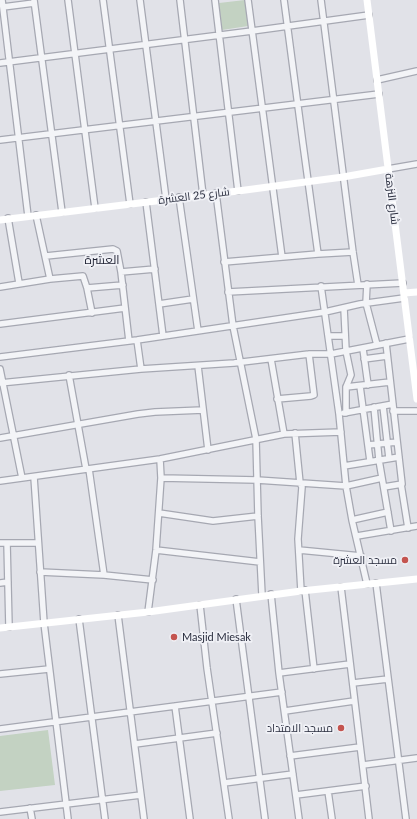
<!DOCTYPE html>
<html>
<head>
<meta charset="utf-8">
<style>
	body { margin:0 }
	canvas { display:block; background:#e1e2e8 }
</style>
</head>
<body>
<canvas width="417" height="819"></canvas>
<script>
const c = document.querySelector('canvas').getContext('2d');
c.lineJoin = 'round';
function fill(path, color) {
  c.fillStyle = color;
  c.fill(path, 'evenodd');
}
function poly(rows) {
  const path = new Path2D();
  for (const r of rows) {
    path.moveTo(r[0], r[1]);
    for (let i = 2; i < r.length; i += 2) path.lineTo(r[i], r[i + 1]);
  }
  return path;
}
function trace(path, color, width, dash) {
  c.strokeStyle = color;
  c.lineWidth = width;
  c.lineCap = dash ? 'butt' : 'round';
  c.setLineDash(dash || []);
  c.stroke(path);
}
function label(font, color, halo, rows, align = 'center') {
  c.font = font + ' Lato,Cairo,sans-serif';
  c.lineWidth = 3.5;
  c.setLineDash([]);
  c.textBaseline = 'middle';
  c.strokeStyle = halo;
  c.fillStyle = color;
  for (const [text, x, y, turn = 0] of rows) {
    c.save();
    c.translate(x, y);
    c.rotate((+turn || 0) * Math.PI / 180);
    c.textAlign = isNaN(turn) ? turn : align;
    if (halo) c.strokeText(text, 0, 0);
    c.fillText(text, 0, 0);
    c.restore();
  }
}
fill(poly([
	[245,0,248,26,222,30,219,3],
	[48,730,55,785,0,791,0,736]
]), '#c3d2c2');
const street = poly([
	[2,0,28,216],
	[34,0,62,212],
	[68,0,95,208],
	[103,0,130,204],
	[140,0,166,199],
	[180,0,203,195],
	[215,0,238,191],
	[248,0,282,257],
	[284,0,303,144,318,254],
	[321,0,353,252,358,285],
	[3,7,34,3],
	[0,63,252,31,369,15],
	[377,80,417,71],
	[0,140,379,94],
	[388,169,417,164],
	[216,193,233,326,256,439,258,516,262,595],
	[179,197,198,331],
	[146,202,163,336],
	[36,215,50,279],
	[8,218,19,283],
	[46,256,113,249,117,251,121,272,129,341],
	[224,262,318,254,353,252],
	[121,272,155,269],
	[367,284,366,303,377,345],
	[321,286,339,414,346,486,352,520,367,584],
	[0,287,50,279,83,276,87,288,92,313],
	[87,288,123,285],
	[228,292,403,283],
	[159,304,193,299],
	[344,308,346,351,351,375,346,387,346,413],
	[0,324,125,308],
	[328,336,345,336],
	[137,340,141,369],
	[363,349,368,385],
	[0,357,137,340,325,312,360,304,404,298],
	[271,359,284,434],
	[364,359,387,356],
	[198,366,208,450],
	[0,369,22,478],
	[69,375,86,469],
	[0,383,141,369,234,363,309,354,331,354,409,339],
	[360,386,370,461],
	[346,387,390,382],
	[277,399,311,396,314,395,309,354],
	[383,406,389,458],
	[374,407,379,460,391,531],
	[393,411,417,411],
	[344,413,393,404],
	[295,433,300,483,302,487,298,539,301,591],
	[0,438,138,414,155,412,203,410],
	[368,445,397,442],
	[344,466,399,457],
	[89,469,104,575],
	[34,477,44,623,68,819],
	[161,478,257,480,346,486,382,478],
	[0,481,160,459,284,434,341,432],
	[401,484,408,528],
	[384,487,402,484,386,343],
	[159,513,213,521,258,516],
	[352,520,388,512],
	[357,536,417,526],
	[0,543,38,543],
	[7,543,9,627],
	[156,550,260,562],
	[299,550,361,556],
	[40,572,104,575,153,580],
	[0,583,8,582],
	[376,583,406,819],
	[341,587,369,819],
	[305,590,314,669],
	[271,594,279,673,299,819],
	[236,599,265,819],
	[200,605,207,668,229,819],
	[148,612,156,550,161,478,160,459],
	[118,615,144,819],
	[79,619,105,819],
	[279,673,350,664],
	[0,674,49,669],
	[353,683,388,679],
	[175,706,190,819],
	[285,711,354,701],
	[0,729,282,692],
	[135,744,217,733],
	[290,756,360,747],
	[363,765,417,758],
	[224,783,293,774],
	[328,791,332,819],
	[296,795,366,786],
	[30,808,32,819],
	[0,812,141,795]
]);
trace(street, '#a6a8b2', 8);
trace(street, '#f3f4f7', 5.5);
trace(poly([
	[367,0,417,399],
	[0,220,238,191,343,177,388,169],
	[404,293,417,292],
	[0,628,148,612,301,591,417,579]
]), '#fff', 7);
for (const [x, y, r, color] of [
	[405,560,4,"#c4544f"],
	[174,637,4,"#c4544f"],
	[341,728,4,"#c4544f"]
]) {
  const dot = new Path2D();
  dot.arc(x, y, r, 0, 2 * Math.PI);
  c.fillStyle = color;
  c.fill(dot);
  trace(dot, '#f0f1f6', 1.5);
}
label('11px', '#2a2e3f', '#f0f1f6', [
	["شارع 25 العشرة",194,196,-7],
	["شارع النزهة",392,199,83]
]);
label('11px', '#2a2e3f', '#f0f1f6', [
	["مسجد العشرة",397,560],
	["Masjid Miesak",182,637,"left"],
	["مسجد الامتداد",333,728]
], 'right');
label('12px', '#1c1f30', '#f0f1f6', [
	["العشرة",102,260]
]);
</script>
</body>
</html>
